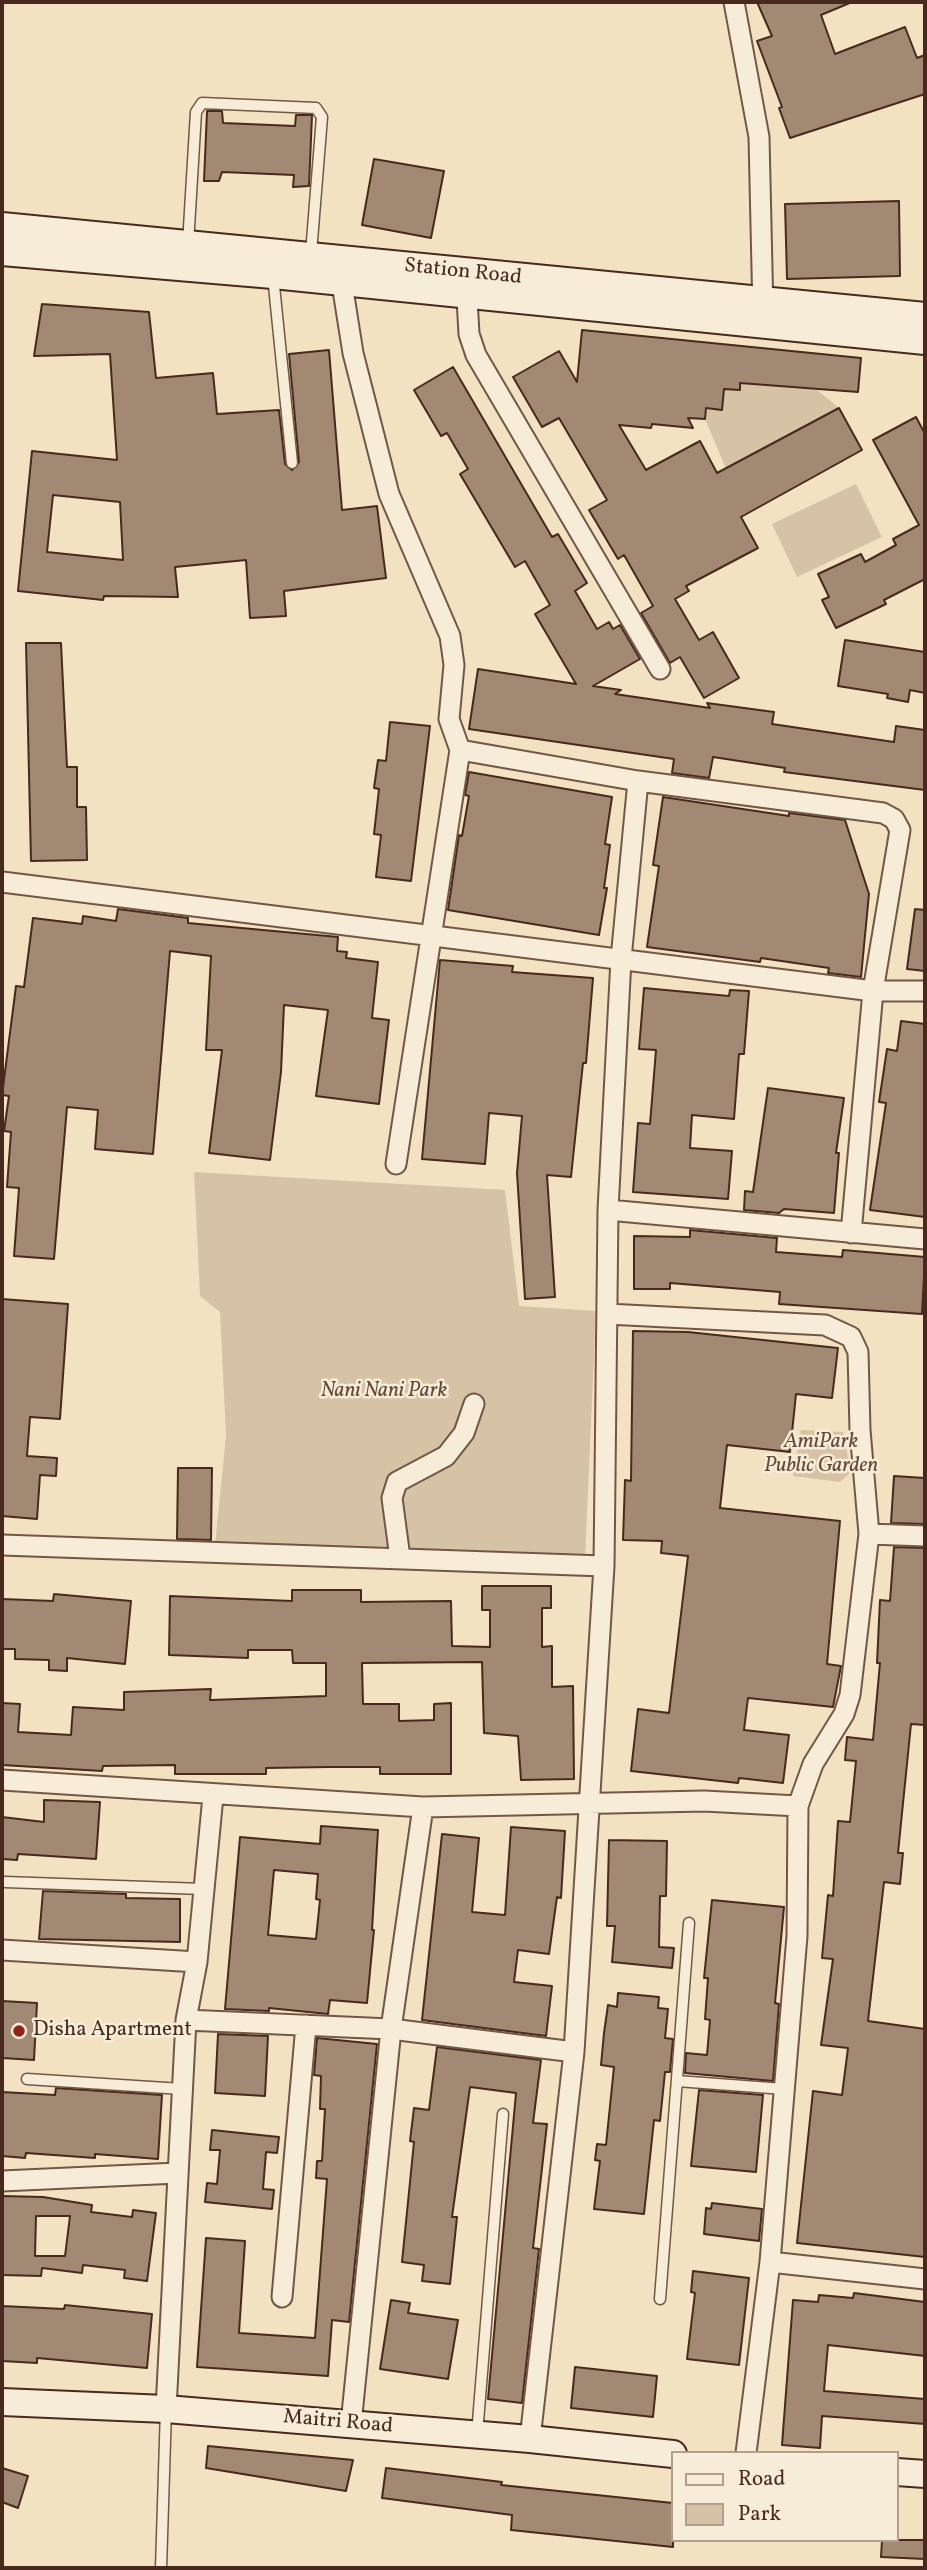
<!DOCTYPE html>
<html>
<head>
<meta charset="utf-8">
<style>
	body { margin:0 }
	#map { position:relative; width:927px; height:2570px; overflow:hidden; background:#f3e2c2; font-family:Vollkorn,serif }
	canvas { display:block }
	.frame { position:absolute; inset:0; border:4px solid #48291d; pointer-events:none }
	.legend { position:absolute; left:671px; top:2451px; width:228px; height:91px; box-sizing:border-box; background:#f7ecd7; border:2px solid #b19e8d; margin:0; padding:9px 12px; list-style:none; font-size:21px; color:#48291d }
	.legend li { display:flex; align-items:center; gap:14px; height:35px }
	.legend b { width:35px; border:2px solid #b19e8d }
</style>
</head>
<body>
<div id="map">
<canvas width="927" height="2570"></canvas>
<div class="frame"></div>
<ul class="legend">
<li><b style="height:9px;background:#f7ecd7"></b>Road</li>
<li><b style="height:19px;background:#d6c3a6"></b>Park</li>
</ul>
</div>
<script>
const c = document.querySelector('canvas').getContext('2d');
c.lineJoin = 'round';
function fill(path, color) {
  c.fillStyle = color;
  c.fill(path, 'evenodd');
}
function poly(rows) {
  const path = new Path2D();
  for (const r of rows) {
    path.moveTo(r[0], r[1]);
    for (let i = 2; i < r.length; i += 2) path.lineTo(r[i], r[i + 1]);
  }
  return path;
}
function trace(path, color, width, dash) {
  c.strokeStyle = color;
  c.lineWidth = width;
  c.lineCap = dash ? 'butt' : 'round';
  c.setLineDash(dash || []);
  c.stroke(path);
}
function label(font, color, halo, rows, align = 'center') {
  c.font = font + ' Vollkorn,serif';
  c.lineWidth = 5;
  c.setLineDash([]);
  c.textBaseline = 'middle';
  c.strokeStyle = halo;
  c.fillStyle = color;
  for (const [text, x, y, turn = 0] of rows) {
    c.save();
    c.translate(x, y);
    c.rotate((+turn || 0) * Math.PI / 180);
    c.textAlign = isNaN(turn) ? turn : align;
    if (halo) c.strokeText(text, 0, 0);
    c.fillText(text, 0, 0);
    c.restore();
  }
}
fill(poly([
	[774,370,815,388,839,408,726,469,705,419,706,408,722,410,724,389,739,390,740,383,772,386],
	[856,484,882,537,797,577,772,524],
	[194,1172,505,1190,519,1306,596,1311,585,1559,215,1545,226,1436,220,1312,200,1296],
	[801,1430,843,1432,851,1472,840,1482,793,1476]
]), '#d6c3a6');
const building = poly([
	[757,2,852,2,821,15,835,54,905,27,917,58,925,55,925,94,790,138,779,108,782,107,757,41,772,36,757,2],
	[207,111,222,111,223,123,295,126,296,115,312,115,309,186,293,187,294,175,222,172,219,181,204,181,207,111],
	[374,159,444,171,431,238,362,225,374,159],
	[899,201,900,276,787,279,785,204,899,201],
	[42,304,149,312,156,378,213,373,217,414,279,410,285,464,292,470,299,462,289,354,329,350,342,510,377,506,386,578,284,591,286,616,250,618,246,560,175,567,178,597,104,596,103,600,18,591,32,451,117,460,110,354,34,356,42,304],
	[53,495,120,502,123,560,47,552,53,495],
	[582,330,861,358,858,392,740,383,740,390,724,389,722,410,706,408,705,419,688,418,693,428,652,424,651,428,619,425,646,470,700,441,717,473,839,408,862,450,741,517,758,548,686,586,689,591,675,599,699,640,713,632,739,678,704,698,680,657,670,663,641,613,653,606,624,555,618,559,589,510,607,500,559,418,542,427,513,377,559,351,577,382,582,330],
	[453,367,552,537,558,534,587,583,575,591,597,629,609,622,613,629,620,625,640,659,593,686,621,690,615,694,710,708,707,703,774,712,772,724,894,742,896,726,925,730,925,790,784,772,785,768,713,757,709,778,672,773,674,759,469,729,478,669,576,684,535,614,550,605,525,561,515,567,460,474,468,469,447,433,441,436,414,390,453,367],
	[916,417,925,434,925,579,884,600,886,604,836,628,822,600,829,597,818,574,861,554,865,562,896,545,893,539,919,525,873,440,916,417],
	[845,640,925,652,925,693,910,690,908,702,887,698,888,694,838,686,845,640],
	[26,643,61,643,67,767,77,767,77,807,86,807,87,860,31,861,26,643],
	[390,722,430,726,411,881,376,877,381,835,374,834,379,789,374,788,378,760,386,761,390,722],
	[469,772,612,797,605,844,610,845,604,888,607,888,599,935,448,910,459,835,462,836,469,796,465,795,469,772],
	[663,797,789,816,789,813,845,820,869,894,861,977,828,973,829,968,761,958,760,962,647,947,659,866,653,865,663,797],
	[118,909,188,918,188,923,338,937,337,951,347,952,346,958,378,962,372,1018,389,1020,379,1104,316,1096,328,1010,284,1005,281,1072,270,1160,209,1153,222,1050,206,1050,211,956,170,951,153,1154,95,1149,98,1110,67,1107,54,1259,14,1256,19,1188,7,1187,11,1132,4,1131,9,1096,2,1095,16,986,24,987,33,918,82,924,83,916,116,921,118,909],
	[915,909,925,910,925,971,907,969,915,909],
	[440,960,513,966,512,972,593,978,586,1063,583,1063,571,1177,547,1175,555,1297,525,1299,517,1173,522,1116,489,1113,485,1164,422,1159,440,960],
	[644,988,729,996,730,990,749,991,744,1054,739,1054,734,1119,692,1115,690,1148,732,1151,728,1199,633,1192,638,1123,650,1124,656,1050,639,1049,644,988],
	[901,1021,925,1024,925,1217,870,1210,886,1103,879,1102,887,1049,897,1051,901,1021],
	[768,1088,844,1098,836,1153,839,1153,834,1213,784,1209,779,1213,744,1210,745,1191,753,1192,768,1088],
	[690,1230,777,1238,776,1252,842,1257,843,1250,925,1257,922,1314,779,1304,780,1292,670,1283,670,1289,634,1289,634,1236,690,1237,690,1230],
	[2,1299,68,1304,60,1419,30,1417,27,1456,57,1458,56,1476,40,1475,37,1519,2,1516,2,1299],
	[633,1331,688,1332,838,1348,832,1398,796,1394,790,1452,727,1445,720,1508,840,1521,827,1664,841,1666,833,1707,748,1698,744,1730,789,1735,783,1783,739,1778,738,1783,631,1771,638,1709,669,1713,688,1556,661,1553,662,1541,623,1540,625,1480,631,1481,633,1331],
	[178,1468,212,1468,211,1540,177,1539,178,1468],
	[894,1476,925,1478,925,1524,891,1523,894,1476],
	[894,1547,925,1548,925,1725,911,1724,898,1853,903,1853,900,1884,884,1882,868,2021,925,2029,925,2257,797,2243,813,2091,842,2095,848,2048,821,2045,833,1959,822,1958,828,1895,833,1896,838,1821,850,1822,856,1761,845,1760,847,1737,873,1740,880,1663,877,1663,880,1600,890,1601,894,1547],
	[482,1586,551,1586,551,1608,542,1608,542,1647,552,1646,552,1687,573,1686,574,1779,521,1780,518,1736,484,1733,482,1662,362,1663,363,1704,399,1704,399,1721,434,1720,434,1704,451,1703,451,1774,380,1774,380,1767,329,1767,266,1768,266,1774,175,1774,175,1765,103,1766,102,1771,2,1765,2,1703,20,1704,18,1732,71,1735,73,1707,124,1710,124,1692,211,1689,210,1700,326,1696,326,1663,293,1663,292,1650,248,1650,248,1658,169,1655,170,1596,292,1601,292,1590,361,1590,361,1602,451,1601,452,1646,490,1647,490,1610,482,1610,482,1586],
	[54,1594,131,1601,125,1664,67,1658,67,1671,49,1670,49,1660,15,1659,15,1649,2,1649,2,1599,53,1601,54,1594],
	[44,1800,100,1802,96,1859,18,1854,17,1860,2,1859,2,1817,44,1822,44,1800],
	[321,1826,378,1830,372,1930,374,1930,367,2003,330,2000,328,2014,269,2008,269,2011,225,2009,240,1837,320,1844,321,1826],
	[274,1870,318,1874,316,1899,320,1900,316,1939,268,1935,274,1870],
	[511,1827,565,1831,561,1898,557,1897,549,1954,518,1950,514,1982,552,1986,546,2036,422,2020,442,1834,479,1838,472,1912,505,1915,511,1827],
	[609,1840,667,1841,666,1896,660,1896,659,1947,674,1948,672,1968,612,1962,615,1926,607,1926,609,1840],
	[43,1891,126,1894,126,1898,180,1899,180,1942,39,1939,43,1891],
	[712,1900,784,1907,775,2003,779,2004,773,2081,685,2073,686,2053,707,2055,710,2020,705,2019,708,1978,704,1978,712,1900],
	[618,1993,659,1997,658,2008,668,2009,665,2038,673,2039,670,2072,665,2072,660,2121,654,2120,644,2214,594,2209,600,2161,595,2160,597,2144,606,2145,614,2067,601,2065,604,2033,608,2005,617,2007,618,1993],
	[2,2001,37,2003,34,2060,2,2058,2,2001],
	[218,2034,268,2036,265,2096,215,2093,218,2034],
	[317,2038,377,2044,349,2322,332,2320,328,2376,197,2367,206,2238,245,2241,239,2333,315,2338,327,2179,316,2178,317,2161,322,2161,325,2109,320,2109,321,2076,314,2075,317,2038],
	[437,2047,541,2060,533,2123,547,2124,533,2248,539,2249,522,2403,488,2399,516,2093,470,2087,452,2217,457,2217,450,2284,422,2281,424,2265,402,2262,414,2142,410,2141,414,2108,429,2110,437,2047],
	[56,2088,162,2095,158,2159,95,2154,95,2158,26,2153,25,2158,2,2156,2,2092,55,2095,56,2088],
	[699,2090,763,2095,756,2172,691,2166,699,2090],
	[212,2130,279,2137,277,2153,266,2152,263,2189,274,2190,272,2209,205,2202,207,2183,217,2184,220,2150,210,2150,212,2130],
	[2,2196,43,2197,92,2205,91,2212,132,2217,133,2210,156,2213,147,2281,124,2278,125,2270,83,2265,82,2273,42,2268,41,2276,2,2275,2,2196],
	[36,2216,70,2216,65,2256,35,2256,36,2216],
	[712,2203,762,2209,759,2241,704,2234,706,2208,711,2209,712,2203],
	[693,2271,749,2278,739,2365,687,2359,695,2293,691,2292,693,2271],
	[854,2293,925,2302,925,2356,828,2345,824,2391,925,2399,925,2424,822,2416,820,2448,782,2445,793,2300,818,2302,819,2295,853,2298,854,2293],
	[391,2300,410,2303,408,2313,458,2320,448,2379,380,2369,391,2300],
	[65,2305,152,2314,147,2368,37,2358,37,2363,2,2361,2,2306,64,2309,65,2305],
	[575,2367,657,2376,653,2417,571,2408,575,2367],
	[208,2446,353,2460,346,2491,206,2468,208,2446],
	[2,2468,28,2476,18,2508,2,2502,2,2468],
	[386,2468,502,2482,501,2485,673,2503,673,2547,511,2530,512,2515,382,2498,386,2468],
	[882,2540,925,2540,925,2559,881,2557,882,2540]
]);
fill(building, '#a18973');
trace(building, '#48291d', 2);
const lane = poly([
	[188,244,196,112,202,103,316,108,322,117,311,253],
	[273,276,292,463],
	[5,1882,203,1889],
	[27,2079,182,2089],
	[677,2081,784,2089],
	[660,2299,689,1923],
	[477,2434,503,2114],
	[161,2568,166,2409]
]);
const street = poly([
	[734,2,759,137,763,313],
	[340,271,353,353,389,494,450,636,454,665,449,719,460,750],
	[466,281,469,334,476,355,660,669],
	[2,882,873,991,925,991],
	[396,1164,460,750,638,781],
	[608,1210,925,1239],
	[607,1314,825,1325,851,1337,858,1352,860,1430,869,1534,850,1695,844,1714,813,1764,798,1806,797,1936,770,2262,746,2453],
	[869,1534,925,1536],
	[2,1545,604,1566,608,1210,621,959,638,781,883,813,894,819,900,830,873,991,851,1233],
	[400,1558,392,1498,397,1482,446,1456,464,1433,474,1404],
	[2,1780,423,1807,704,1801,798,1806],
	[2,1950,197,1962],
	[186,2020,391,2029,574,2052],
	[2,2181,178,2173],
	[770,2262,925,2279],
	[282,2297,306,2025],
	[166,2409,186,2020,197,1962,213,1796],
	[351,2424,391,2029,423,1807],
	[530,2439,574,2052,604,1566]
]);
const secondary = poly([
	[2,226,925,316],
	[2,252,273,275,925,341],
	[2,2402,166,2409,530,2439,673,2454],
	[897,2472,925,2474]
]);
trace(lane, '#735746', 13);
trace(street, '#735746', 23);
trace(secondary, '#48291d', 30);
trace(lane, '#f7ecd7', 10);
trace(street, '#f7ecd7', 19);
trace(secondary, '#f7ecd7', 26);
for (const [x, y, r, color] of [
	[19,2031,7,"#8f2418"]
]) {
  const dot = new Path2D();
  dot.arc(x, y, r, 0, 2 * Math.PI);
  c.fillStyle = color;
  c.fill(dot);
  trace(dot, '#f7ecd7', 2.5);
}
label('21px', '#48291d', '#f7ecd7', [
	["Station Road",463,273,6],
	["Maitri Road",338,2423,5]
]);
label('italic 21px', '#644838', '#f7ecd7', [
	["Nani Nani Park",384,1392],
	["AmiPark",821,1443],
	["Public Garden",821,1467]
]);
label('21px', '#48291d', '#f7ecd7', [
	["Disha Apartment",33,2031]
], 'left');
</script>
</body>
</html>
